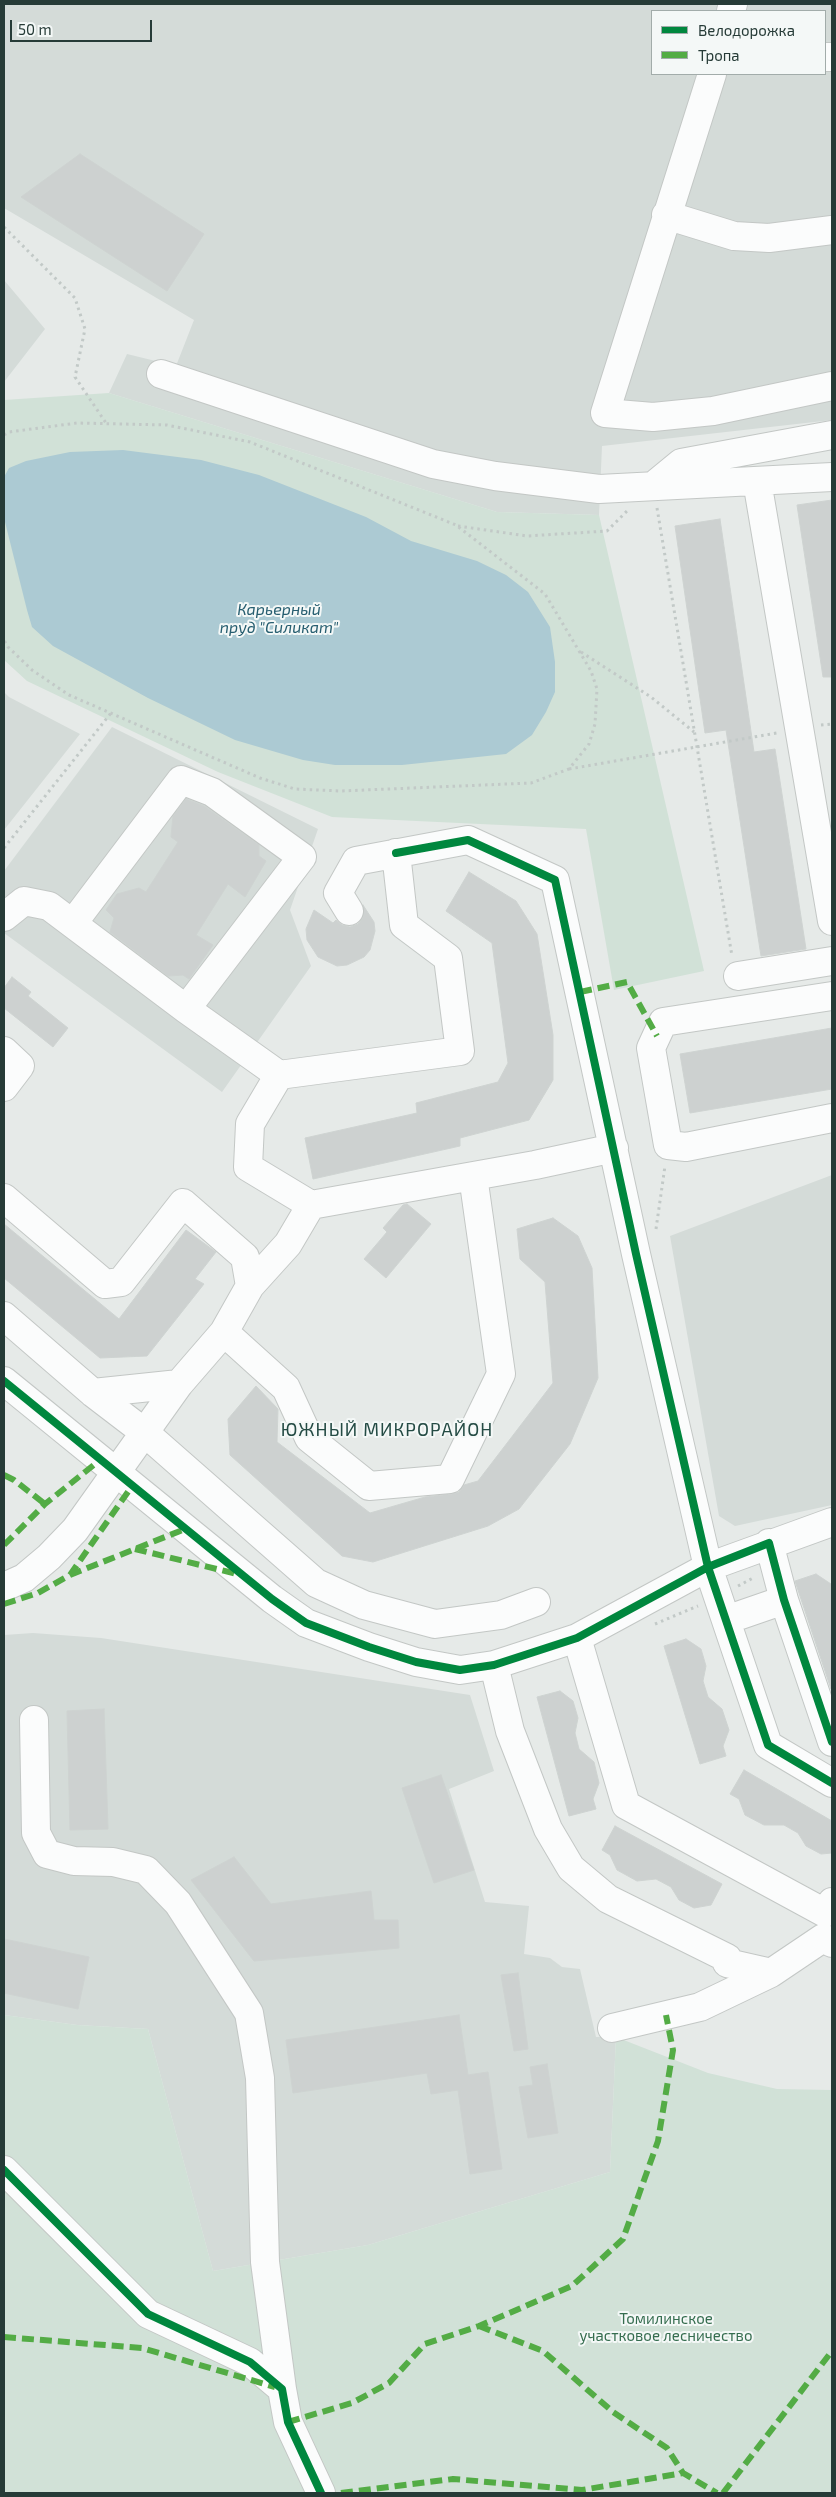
<!DOCTYPE html>
<html>
<head>
<meta charset="utf-8">
<style>
	body { margin:0 }
	#map { position:relative; width:836px; height:2497px; overflow:hidden; background:#e6eae8; font-family:"Exo 2",sans-serif }
	canvas { display:block }
	.frame { position:absolute; inset:0; border:5px solid #263b37; pointer-events:none }
	.legend { position:absolute; left:651px; top:10px; width:175px; height:65px; box-sizing:border-box; background:#f4f8f7; border:1px solid #a2acaa; margin:0; padding:6px 9px; list-style:none; font-size:15px; color:#263b37 }
	.legend li { display:flex; align-items:center; gap:10px; height:25px }
	.legend b { width:25px; border:1px solid #a2acaa }
	.scale { position:absolute; left:10px; top:20px; width:142px; height:22px; box-sizing:border-box; border:2px solid #263b37; border-top:0; padding-left:6px; font-size:15px; line-height:18px; white-space:nowrap; color:#263b37; -webkit-text-stroke:4px #f4f8f7; paint-order:stroke }
</style>
</head>
<body>
<div id="map">
<canvas width="836" height="2497"></canvas>
<div class="frame"></div>
<ul class="legend">
<li><b style="height:6px;background:#00873e"></b>Велодорожка</li>
<li><b style="height:6px;background:#53ac45"></b>Тропа</li>
</ul>
<div class="scale">50 m</div>
</div>
<script>
const c = document.querySelector('canvas').getContext('2d');
c.lineJoin = 'round';
function fill(path, color) {
  c.fillStyle = color;
  c.fill(path, 'evenodd');
}
function poly(rows) {
  const path = new Path2D();
  for (const r of rows) {
    path.moveTo(r[0], r[1]);
    for (let i = 2; i < r.length; i += 2) path.lineTo(r[i], r[i + 1]);
  }
  return path;
}
function trace(path, color, width, dash) {
  c.strokeStyle = color;
  c.lineWidth = width;
  c.lineCap = dash ? 'butt' : 'round';
  c.setLineDash(dash || []);
  c.stroke(path);
}
function label(font, color, halo, rows, align = 'center') {
  c.font = font + ' "Exo 2",sans-serif';
  c.lineWidth = 4;
  c.setLineDash([]);
  c.textBaseline = 'middle';
  c.strokeStyle = halo;
  c.fillStyle = color;
  for (const [text, x, y, turn = 0] of rows) {
    c.save();
    c.translate(x, y);
    c.rotate((+turn || 0) * Math.PI / 180);
    c.textAlign = isNaN(turn) ? turn : align;
    if (halo) c.strokeText(text, 0, 0);
    c.fillText(text, 0, 0);
    c.restore();
  }
}
fill(poly([
	[4,4,832,4,832,420,602,446,599,515,497,512,109,393,127,354,176,366,194,320,4,208],
	[652,11,825,11,825,74,652,74],
	[4,280,45,329,4,382],
	[4,692,9,697,80,734,4,830],
	[112,727,318,829,290,910,311,966,222,1092,4,933,4,871],
	[832,1175,832,1505,735,1526,719,1516,670,1236],
	[33,1633,101,1638,470,1695,494,1771,449,1789,485,1902,529,1906,524,1954,550,1958,562,1967,580,1969,596,2037,616,2037,610,2172,368,2245,213,2271,148,2029,77,2025,4,2015,4,1635]
]), '#d4dbd8');
fill(poly([
	[109,393,497,512,599,515,704,971,614,990,586,829,332,817,218,772,27,681,4,660,4,400],
	[4,2015,77,2025,148,2029,213,2271,368,2245,610,2172,616,2037,708,2073,777,2089,832,2090,832,2493,4,2493]
]), '#d1e1d7');
fill(poly([
	[123,450,201,460,259,475,366,517,411,541,477,561,506,575,528,592,550,627,555,662,555,692,546,712,532,735,506,754,402,765,335,765,303,760,235,740,148,698,53,646,32,627,27,610,4,518,4,477,9,468,26,461,70,452]
]), '#accad3');
const building = poly([
	[80,154,204,234,167,291,21,197,80,154],
	[832,500,832,677,823,677,797,505,832,500],
	[720,519,754,752,775,749,806,949,761,956,726,730,705,733,675,526,720,519],
	[186,799,204,806,259,845,259,856,266,861,245,897,228,884,196,935,213,945,189,979,183,975,168,976,110,932,114,918,106,910,117,894,139,888,146,892,178,842,171,837,173,816,186,799],
	[469,872,516,901,537,934,553,1035,553,1080,529,1120,460,1138,460,1146,313,1179,305,1138,417,1113,416,1103,498,1082,508,1063,492,943,446,911,469,872],
	[363,905,374,922,375,931,370,950,364,957,347,965,337,966,318,957,307,940,306,929,314,910,333,923,336,920,342,925,350,927,358,924,362,919,363,905],
	[12,977,31,992,28,996,68,1028,53,1047,4,1008,4,988,12,977],
	[832,1028,832,1089,690,1113,680,1054,832,1028],
	[407,1204,431,1224,386,1278,364,1259,387,1232,383,1228,403,1205,407,1204],
	[553,1218,578,1236,592,1268,598,1378,570,1444,519,1509,488,1526,373,1562,342,1556,230,1455,228,1419,256,1386,278,1409,277,1442,370,1513,425,1497,452,1494,459,1492,464,1485,478,1481,553,1383,545,1282,520,1259,517,1229,553,1218],
	[4,1224,119,1319,186,1230,216,1252,195,1279,204,1284,147,1356,100,1358,4,1278,4,1224],
	[816,1574,831,1584,832,1588,831,1689,795,1581,816,1574],
	[686,1639,701,1649,706,1666,703,1681,708,1697,722,1709,729,1730,723,1746,726,1756,700,1764,664,1646,686,1639],
	[560,1691,573,1701,578,1718,575,1733,579,1749,594,1762,599,1783,593,1799,596,1809,569,1816,537,1697,560,1691],
	[104,1709,108,1829,70,1830,67,1711,104,1709],
	[744,1770,832,1821,832,1853,821,1854,806,1846,798,1833,784,1825,764,1825,745,1815,739,1799,730,1794,744,1770],
	[441,1775,474,1870,434,1883,402,1788,441,1775],
	[615,1826,722,1884,711,1905,694,1908,679,1900,671,1887,656,1879,637,1881,617,1870,610,1855,602,1850,615,1826],
	[234,1857,271,1904,371,1891,374,1920,398,1920,399,1948,254,1961,191,1880,234,1857],
	[4,1939,89,1957,78,2009,4,1993,4,1939],
	[518,1973,528,2049,514,2051,501,1975,518,1973],
	[459,2015,468,2075,488,2072,502,2169,470,2174,458,2090,431,2094,427,2073,293,2093,286,2040,459,2015],
	[547,2064,558,2133,528,2138,519,2087,533,2085,530,2067,547,2064]
]);
fill(building, '#cdd1d0');
trace(building, '#ced3d1', 1);
const minor = poly([
	[731,11,733,4],
	[825,57,832,57],
	[712,74,605,413,653,417,713,411,832,386],
	[666,215,734,236,769,238,832,230],
	[161,374,433,464,495,476,599,489,832,477],
	[757,481,832,921],
	[653,486,681,463,832,435],
	[349,911,338,893,356,861,468,840,555,880,636,1254,708,1567,768,1745,832,1783],
	[4,917,24,901,49,906,186,1009,279,1075,460,1051,448,958,404,925,396,853],
	[73,923,181,780,212,792,302,857,186,1009],
	[738,976,832,961],
	[832,996,663,1022,651,1048,668,1145,686,1147,832,1118],
	[4,1051,20,1066,4,1087],
	[279,1075,250,1124,248,1167,311,1205,535,1165,614,1148],
	[4,1198,105,1284,121,1282,183,1203,245,1257,250,1286],
	[4,1316,93,1393,144,1432,316,1583,364,1605,435,1624,501,1615,536,1602],
	[224,1332,286,1388,309,1438,369,1486,450,1479,501,1374,473,1176],
	[4,1381,272,1599,306,1623,369,1647,416,1662,460,1670,494,1665,577,1638,708,1567,832,1522],
	[93,1393,179,1384],
	[769,1543,784,1600,832,1742],
	[4,1587,24,1578,49,1557,75,1530,179,1384,224,1332,250,1286,288,1244,311,1205],
	[726,1620,784,1600],
	[577,1638,626,1805,825,1913,832,1902],
	[494,1665,510,1731,548,1829,571,1868,608,1899,727,1958,727,1963,771,1973],
	[34,1720,36,1833,47,1854,74,1861,113,1862,146,1870,178,1903,249,2013,260,2078,265,2262,282,2389,288,2422,321,2493],
	[612,2028,700,2007,771,1973,823,1938,832,1943],
	[4,2170,148,2314,250,2362,282,2389]
]);
trace(minor, '#c3c7c5', 30);
trace(poly([
	[4,227,75,298,85,329,75,377,106,423],
	[4,435,9,432,77,423,167,425,250,442,456,525,545,594,591,671,597,689,595,724,589,744,569,769,531,783,341,791,295,789,260,778,69,695,32,670,8,647,4,640],
	[657,508,732,956],
	[458,526,527,536,607,531,627,511],
	[581,652,651,697,694,732],
	[821,725,832,724],
	[569,769,777,733],
	[4,848,111,713],
	[656,1229,665,1166],
	[738,1586,755,1577],
	[655,1624,698,1606]
]), '#c2c9c7', 3, [2.5, 4]);
trace(minor, '#fbfcfc', 28);
trace(poly([
	[580,992,627,982,657,1036],
	[4,1475,14,1480,45,1504],
	[4,1545,45,1504,100,1460],
	[135,1549,237,1574],
	[70,1575,185,1529],
	[4,1604,38,1593,70,1575,132,1486],
	[479,2326,543,2351,613,2412,667,2448,683,2473],
	[4,2337,142,2348,275,2387],
	[288,2422,352,2403,389,2383,425,2344,479,2326,572,2286,623,2239,658,2141,673,2050,666,2015],
	[341,2493,453,2479,582,2490,683,2473,717,2493],
	[723,2493,832,2351]
]), '#53ac45', 6, [12, 6]);
trace(poly([
	[396,853,468,840,555,880,636,1254,708,1567,768,1745,832,1783],
	[4,1381,272,1599,306,1623,369,1647,416,1662,460,1670,494,1665,577,1638,708,1567,769,1543,784,1600,832,1742],
	[4,2170,148,2314,250,2362,282,2389,288,2422,321,2493]
]), '#00873e', 8);
label('15px', '#356d4f', '#f4f8f7', [
	["Томилинское",666,2319],
	["участковое лесничество",666,2336]
]);
label('italic 16px', '#275e70', '#f4f8f7', [
	["Карьерный",279,610],
	["пруд \"Силикат\"",279,628]
]);
c.letterSpacing = '1px';
label('18px', '#244b44', '#f4f8f7', [
	["ЮЖНЫЙ МИКРОРАЙОН",387,1430]
]);
c.letterSpacing = '0px';
</script>
</body>
</html>
